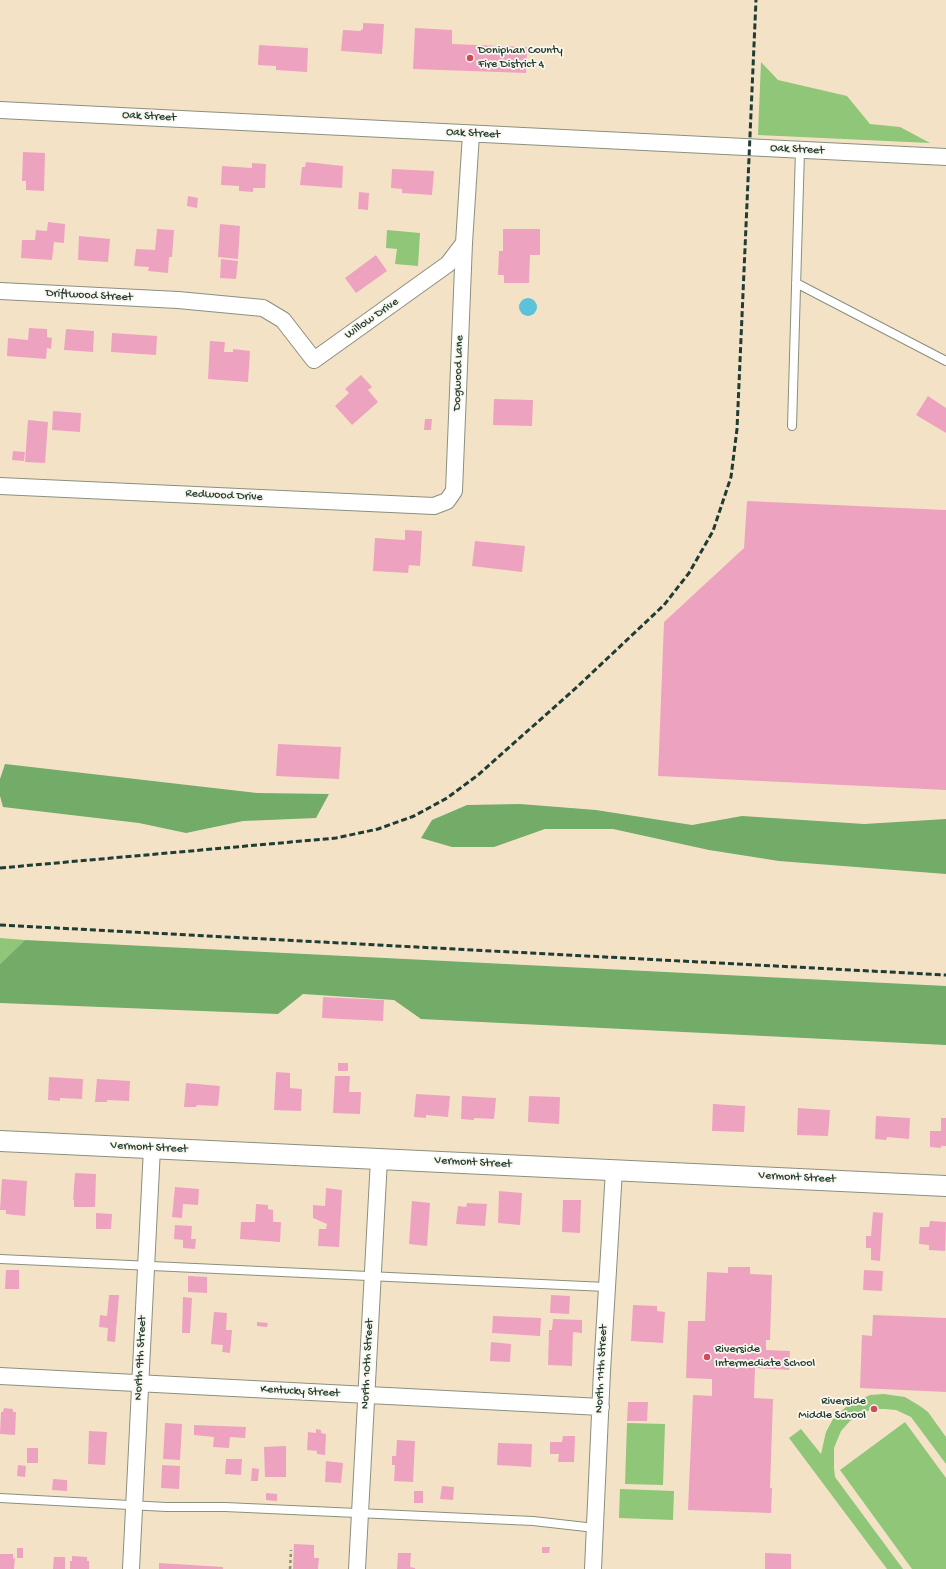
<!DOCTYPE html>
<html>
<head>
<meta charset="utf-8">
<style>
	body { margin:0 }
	canvas { display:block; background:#f4e2c7 }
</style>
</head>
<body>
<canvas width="946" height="1569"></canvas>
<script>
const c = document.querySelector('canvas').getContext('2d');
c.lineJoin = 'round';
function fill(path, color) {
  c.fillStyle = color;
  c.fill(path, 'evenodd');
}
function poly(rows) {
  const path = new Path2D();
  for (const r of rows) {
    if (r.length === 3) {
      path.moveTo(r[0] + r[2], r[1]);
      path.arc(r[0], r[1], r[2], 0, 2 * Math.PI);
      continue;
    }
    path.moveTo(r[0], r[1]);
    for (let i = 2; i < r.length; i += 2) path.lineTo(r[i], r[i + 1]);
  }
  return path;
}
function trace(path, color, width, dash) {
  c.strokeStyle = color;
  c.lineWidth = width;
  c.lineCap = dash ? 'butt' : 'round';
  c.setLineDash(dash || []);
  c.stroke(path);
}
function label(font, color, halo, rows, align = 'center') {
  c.font = font + ' "Gochi Hand",sans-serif';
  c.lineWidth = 3.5;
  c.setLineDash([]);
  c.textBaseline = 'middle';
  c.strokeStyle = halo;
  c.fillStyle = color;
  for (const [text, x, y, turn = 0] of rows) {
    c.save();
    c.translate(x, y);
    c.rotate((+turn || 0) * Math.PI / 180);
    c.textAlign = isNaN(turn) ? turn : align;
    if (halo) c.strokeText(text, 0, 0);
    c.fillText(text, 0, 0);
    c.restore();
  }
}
fill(poly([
	[761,62,778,80,847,96,870,124,900,127,930,143,758,135],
	[387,230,420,233,418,266,395,264,397,249,386,248],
	[0,938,25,940,0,964],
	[884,1394,905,1397,920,1406,928,1412,946,1437,946,1464,911,1417,896,1410,884,1409,872,1409,861,1414,850,1421,841,1431,834,1448,834,1468,835,1477,903,1569,887,1569,789,1438,801,1429,821,1454,826,1432,833,1419,847,1406,870,1395],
	[905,1422,946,1478,946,1569,912,1569,840,1470],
	[627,1423,665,1424,663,1485,625,1484],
	[620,1489,674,1491,673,1520,619,1518]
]), '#8fc678');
fill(poly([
	[5,764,257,793,329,794,316,818,243,821,186,833,139,823,3,807,0,796,0,779],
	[520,804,596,810,692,825,742,816,864,824,946,819,946,874,779,861,709,850,613,829,545,829,494,847,452,847,421,838,432,820,467,805],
	[25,940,946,986,946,1045,421,1019,394,1000,303,994,278,1014,0,1003,0,964]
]), '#73ab68');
fill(poly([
	[528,307,9]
]), '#5cc2da');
fill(poly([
	[363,23,384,24,382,54,341,51,343,30,360,31,363,29],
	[415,28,452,30,452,44,527,47,526,73,413,69],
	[259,45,308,48,307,72,276,70,276,66,258,65],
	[23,152,45,153,44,191,26,190,26,181,22,181],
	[306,162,343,166,342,188,300,185,302,167,305,167],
	[252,163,266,164,265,188,253,188,253,192,239,191,239,186,221,185,222,166,252,168],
	[392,169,434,171,432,195,402,193,402,189,391,188],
	[359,192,369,193,368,210,358,209],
	[188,196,198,198,197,208,187,206],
	[48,222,65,224,64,243,54,242,52,260,21,258,22,240,35,240,36,230,47,231],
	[220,224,240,226,238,259,218,257],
	[157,229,174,230,172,257,169,257,168,273,148,271,149,267,134,266,136,249,155,250],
	[503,229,540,229,540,255,530,255,529,283,504,283,504,275,498,275,499,251,503,251],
	[79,236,110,239,108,262,78,260],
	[376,255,387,271,356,293,345,278],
	[221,259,238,261,236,279,220,278],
	[29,328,47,329,47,337,52,338,51,349,47,348,46,359,7,356,8,338,28,340],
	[66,329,94,331,93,352,64,350],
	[112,333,157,336,156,355,111,352],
	[210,341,225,342,224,352,233,352,233,349,250,351,248,382,208,379],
	[361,375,372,387,368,390,378,402,352,425,335,406,349,393,345,389],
	[928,396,946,408,946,433,916,415],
	[494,399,533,400,532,426,493,425],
	[53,411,81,413,80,432,52,430],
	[425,419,432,419,431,430,424,430],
	[28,420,48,422,45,463,25,462],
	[13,451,25,452,24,461,12,460],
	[747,501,946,510,946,790,658,776,664,622,744,548],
	[405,530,422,531,420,566,409,565,408,573,373,571,375,538,405,540],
	[475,541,525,546,522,572,472,566],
	[278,744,341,747,339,779,276,776],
	[323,997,384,1000,383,1021,322,1018],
	[338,1063,348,1063,348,1071,338,1071],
	[276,1072,290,1073,290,1088,302,1089,301,1111,274,1110],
	[335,1076,350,1076,349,1092,361,1092,360,1114,333,1113],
	[49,1077,83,1079,82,1099,60,1098,60,1101,48,1100],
	[97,1079,130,1081,129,1101,107,1100,107,1102,95,1102],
	[186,1083,220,1086,218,1106,197,1105,196,1107,184,1107],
	[416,1094,450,1096,448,1117,426,1115,426,1118,414,1117],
	[462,1096,496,1098,494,1119,474,1118,474,1120,461,1119],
	[529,1096,560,1097,559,1124,528,1122],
	[713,1104,745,1106,744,1132,712,1131],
	[798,1108,830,1110,828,1136,797,1135],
	[876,1116,910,1118,909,1139,887,1137,886,1140,875,1139],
	[941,1118,946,1118,946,1146,941,1146,941,1148,930,1147,930,1131,941,1131],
	[75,1173,96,1174,95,1207,74,1207,74,1200,73,1200],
	[2,1179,27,1181,25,1216,6,1214,6,1210,0,1210],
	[175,1187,199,1189,198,1205,183,1204,182,1218,172,1217],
	[326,1188,342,1190,339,1247,318,1246,319,1229,326,1229,327,1224,313,1218,313,1205,325,1206],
	[499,1191,522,1193,520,1225,498,1223],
	[563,1200,581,1200,580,1233,562,1232],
	[412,1201,430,1203,427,1246,409,1244],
	[467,1203,487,1204,485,1226,456,1224,458,1206,466,1207],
	[256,1204,268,1205,268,1209,273,1210,273,1222,281,1222,280,1242,240,1239,241,1222,255,1222],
	[873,1212,883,1213,880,1261,871,1260,871,1248,866,1248,866,1236,871,1236],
	[96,1213,112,1214,111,1229,96,1229],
	[930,1221,946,1222,945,1251,929,1250,929,1245,919,1244,920,1227,929,1227],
	[175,1225,192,1226,191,1239,196,1239,195,1249,183,1248,183,1240,174,1239],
	[728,1267,750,1267,750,1274,772,1275,770,1340,766,1340,766,1350,790,1351,789,1370,755,1368,754,1398,773,1399,770,1488,772,1488,771,1513,688,1510,693,1395,712,1396,712,1379,686,1378,688,1321,705,1321,707,1272,728,1273],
	[6,1270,19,1270,19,1289,5,1289],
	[864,1270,883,1271,882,1291,863,1290],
	[188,1276,207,1277,207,1293,188,1292],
	[109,1295,119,1295,115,1342,107,1341,108,1328,99,1327,100,1315,107,1316],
	[551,1295,570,1296,569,1314,550,1313],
	[183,1297,192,1298,190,1333,182,1333],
	[633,1305,657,1306,657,1311,665,1312,663,1343,631,1341],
	[214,1312,227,1313,226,1330,232,1330,230,1353,222,1352,223,1345,211,1344],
	[873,1315,946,1318,946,1392,860,1388,862,1335,872,1336],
	[493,1316,541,1318,540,1336,492,1333],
	[553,1319,582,1320,582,1333,573,1332,572,1366,548,1365,549,1330,552,1330],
	[257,1322,268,1323,267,1327,257,1326],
	[491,1342,511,1344,510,1362,490,1361],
	[628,1402,648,1402,647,1421,627,1421],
	[4,1408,13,1409,13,1412,16,1412,15,1435,0,1434,1,1412,3,1412],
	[165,1423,182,1424,180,1460,163,1459],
	[194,1425,246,1427,245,1438,230,1437,229,1448,213,1447,214,1437,194,1435],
	[316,1429,321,1430,321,1433,326,1434,325,1455,317,1454,317,1451,307,1450,308,1432,316,1433],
	[89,1431,107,1432,105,1465,88,1464],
	[563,1436,575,1436,574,1462,558,1462,559,1454,550,1454,550,1442,562,1442],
	[397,1440,415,1441,413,1482,394,1481,395,1465,392,1465,392,1456,396,1456],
	[498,1443,532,1444,531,1467,497,1465],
	[286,1446,286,1477,265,1477,264,1447],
	[27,1448,38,1448,38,1463,27,1463],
	[226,1459,242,1459,241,1475,225,1474],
	[326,1461,343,1463,341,1483,325,1482],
	[18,1465,26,1466,25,1477,17,1476],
	[162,1465,180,1466,179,1489,161,1488],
	[252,1468,259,1469,258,1481,251,1481],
	[53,1479,67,1480,67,1491,52,1490],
	[442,1486,454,1487,453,1500,440,1499],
	[414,1491,423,1491,423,1503,414,1503],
	[266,1493,277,1494,277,1501,266,1500],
	[294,1544,314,1545,314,1558,319,1558,318,1569,293,1569],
	[542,1547,550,1547,549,1553,542,1553],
	[17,1548,23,1548,23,1558,17,1558],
	[398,1553,411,1553,410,1567,415,1568,415,1569,397,1569],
	[765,1553,791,1554,791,1569,765,1569],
	[0,1554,13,1554,13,1559,15,1558,14,1569,0,1569],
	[72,1556,87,1557,87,1561,89,1561,89,1569,70,1569,70,1561,72,1561],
	[54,1557,65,1557,65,1569,53,1569],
	[159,1563,223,1567,223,1569,159,1569]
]), '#eda3c0');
const service = poly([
	[796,283,946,361],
	[792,426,800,150],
	[0,1259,606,1287],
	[0,1498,166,1507,225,1507,533,1521,595,1528]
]);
const minor = poly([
	[0,110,946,157],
	[0,291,178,300,263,308,283,320,314,360,448,264,464,243,471,134],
	[0,486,434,506,447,501,454,491,464,243],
	[0,1376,601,1407],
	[131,1569,152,1148],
	[357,1569,379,1159],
	[593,1569,602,1371,614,1170]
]);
const tertiary = poly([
	[0,1141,946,1186]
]);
trace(service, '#8a907e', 10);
trace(minor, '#8a907e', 18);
trace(tertiary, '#8a907e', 22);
trace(poly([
	[290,1569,291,1550]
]), '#8a907e', 2.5, [3, 3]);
trace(service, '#fff', 8);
trace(minor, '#fff', 16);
trace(tertiary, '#fff', 20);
trace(poly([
	[0,868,336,838,378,829,414,816,447,798,478,775,577,687,664,605,689,573,713,531,731,477,737,429,756,0],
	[0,925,946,975]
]), '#1f3d34', 3, [6, 3]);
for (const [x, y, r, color] of [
	[470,58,4,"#d1495b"],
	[707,1357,4,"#d1495b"],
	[874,1409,4,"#d1495b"]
]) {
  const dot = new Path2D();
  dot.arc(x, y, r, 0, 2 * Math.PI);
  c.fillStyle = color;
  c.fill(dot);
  trace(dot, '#fbf7ec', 1.5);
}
label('12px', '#1f3d34', '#fbf7ec', [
	["Doniphan County",478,51],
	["Fire District 4",478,65],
	["Riverside",715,1350],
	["Intermediate School",715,1364],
	["Riverside",866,1402,"right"],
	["Middle School",866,1416,"right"]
], 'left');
label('12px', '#1f3d34', '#fbf7ec', [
	["Oak Street",149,117,3],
	["Oak Street",473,134,3],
	["Oak Street",797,150,3],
	["Driftwood Street",89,296,3],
	["Willow Drive",372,319,-35],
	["Dogwood Lane",459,373,-88],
	["Redwood Drive",224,496,3],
	["Vermont Street",149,1148,3],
	["Vermont Street",473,1163,3],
	["Vermont Street",797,1178,3],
	["North 9th Street",141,1358,-87],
	["North 10th Street",368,1364,-87],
	["North 11th Street",602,1369,-87],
	["Kentucky Street",300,1392,3]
]);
</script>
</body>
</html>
